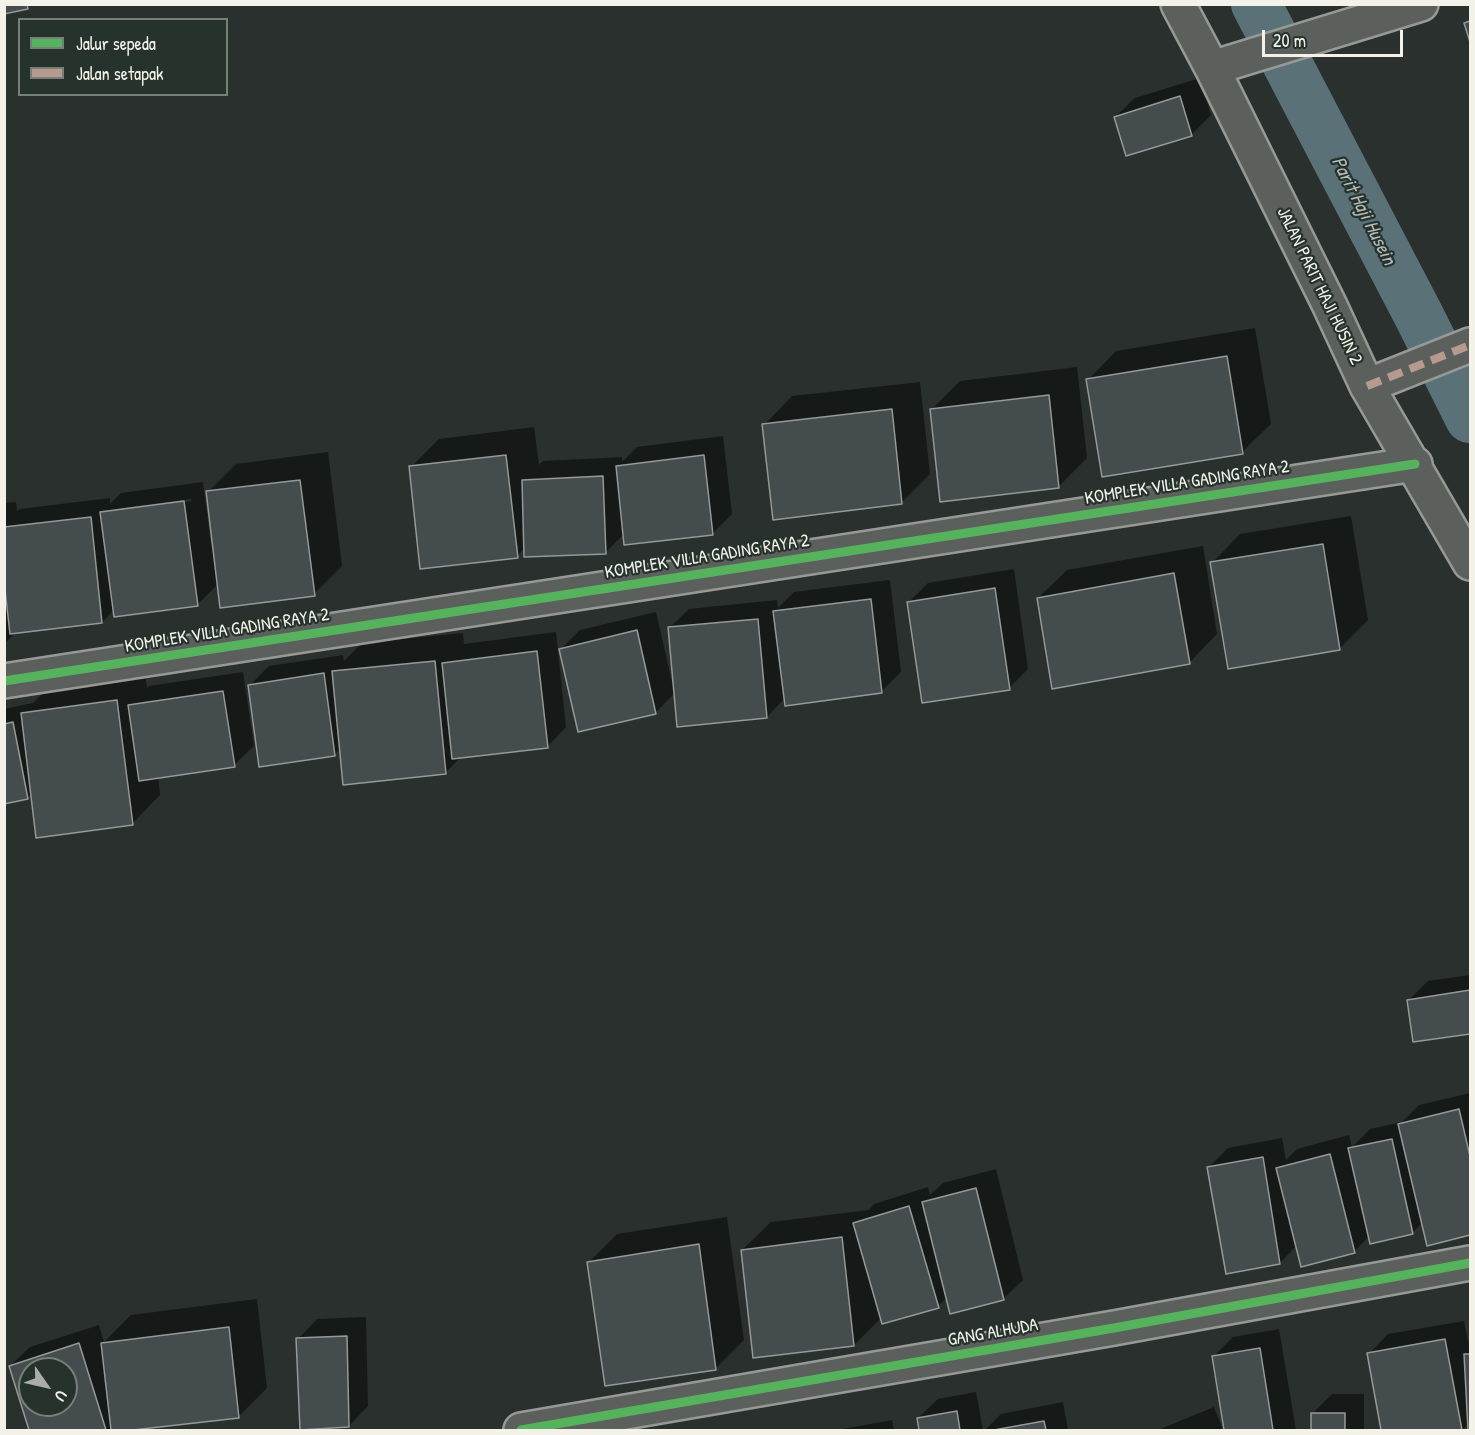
<!DOCTYPE html>
<html>
<head>
<meta charset="utf-8">
<style>
	body { margin:0 }
	#map { position:relative; width:1475px; height:1435px; overflow:hidden; background:#29302d; font-family:"Patrick Hand",sans-serif }
	canvas { display:block }
	.frame { position:absolute; inset:0; border:6px solid #f4f1e8; pointer-events:none }
	.legend { position:absolute; left:18px; top:18px; width:210px; height:78px; box-sizing:border-box; background:#26332d; border:2px solid #787f78; margin:0; padding:8px 10px; list-style:none; font-size:18px; color:#f4f1e8 }
	.legend li { display:flex; align-items:center; gap:12px; height:30px }
	.legend b { width:30px; border:2px solid #787f78 }
	.north { position:absolute; left:18px; top:1357px; width:60px; height:60px; box-sizing:border-box; background:#26332d; border:2px solid #787f78; border-radius:50%; rotate:124deg; font-size:16px; font-weight:700; line-height:24px; text-align:center; color:#f4f1e8 }
	.north::after { content:''; display:block; margin:auto; width:21px; height:27px; background:#adada7; clip-path:polygon(50% 0,100% 100%,50% 72%,0 100%) }
	.scale { position:absolute; left:1262px; top:30px; width:141px; height:27px; box-sizing:border-box; border:3px solid #f4f1e8; border-top:0; padding-left:8px; font-size:18px; line-height:21px; white-space:nowrap; color:#f4f1e8; -webkit-text-stroke:4px #26332d; paint-order:stroke }
</style>
</head>
<body>
<div id="map">
<canvas width="1475" height="1435"></canvas>
<div class="frame"></div>
<ul class="legend">
<li><b style="height:8px;background:#56b35d"></b>Jalur sepeda</li>
<li><b style="height:8px;background:#b69a8f"></b>Jalan setapak</li>
</ul>
<div class="north">U</div>
<div class="scale">20 m</div>
</div>
<script>
const c = document.querySelector('canvas').getContext('2d');
c.lineJoin = 'round';
function fill(path, color) {
  c.fillStyle = color;
  c.fill(path, 'evenodd');
}
function poly(rows) {
  const path = new Path2D();
  for (const r of rows) {
    path.moveTo(r[0], r[1]);
    for (let i = 2; i < r.length; i += 2) path.lineTo(r[i], r[i + 1]);
  }
  return path;
}
function trace(path, color, width, dash) {
  c.strokeStyle = color;
  c.lineWidth = width;
  c.lineCap = dash ? 'butt' : 'round';
  c.setLineDash(dash || []);
  c.stroke(path);
}
function label(font, color, halo, rows, align = 'center') {
  c.font = font + ' "Patrick Hand",sans-serif';
  c.lineWidth = 4.5;
  c.setLineDash([]);
  c.textBaseline = 'middle';
  c.strokeStyle = halo;
  c.fillStyle = color;
  for (const [text, x, y, turn = 0] of rows) {
    c.save();
    c.translate(x, y);
    c.rotate((+turn || 0) * Math.PI / 180);
    c.textAlign = isNaN(turn) ? turn : align;
    if (halo) c.strokeText(text, 0, 0);
    c.fillText(text, 0, 0);
    c.restore();
  }
}
fill(poly([
	[1200,78,1211,115,1192,134,1127,154,1115,117,1135,98],
	[1255,328,1271,424,1242,452,1088,380,1116,351],
	[1077,367,1087,458,1058,487,931,410,960,381],
	[920,382,930,474,901,503,764,425,792,396],
	[534,427,539,465,543,461,622,457,622,462,637,447,723,436,732,514,712,534,625,533,606,552,525,548,517,556,411,467,439,439],
	[328,452,342,566,314,594,219,583,197,605,115,609,102,622,16,632,4,644,4,503,16,502,17,511,20,509,110,498,110,504,121,493,203,482,211,544,214,544,208,492,236,464],
	[191,499,192,501,121,511,121,508],
	[1351,516,1368,620,1339,649,1212,563,1240,534],
	[1203,546,1217,634,1189,663,1038,598,1067,570],
	[1014,569,1028,669,1009,688,909,602,928,583],
	[890,580,901,672,881,692,785,698,767,717,675,693,655,713,561,649,580,630,656,612,672,682,674,681,669,628,689,609,777,600,778,608,794,592],
	[556,632,566,727,547,747,461,757,445,773,341,748,334,755,250,685,269,666,343,655,344,661,362,643,463,633,464,644],
	[243,672,254,746,234,765,158,776,160,795,132,824,32,793,27,798,4,802,4,709,33,703,51,685,145,673,147,688,149,686],
	[1470,975,1470,1032,1415,1041,1408,1001,1428,981],
	[1470,1093,1470,1233,1428,1244,1423,1222,1412,1233,1369,1236,1354,1252,1297,1245,1280,1263,1209,1167,1228,1148,1282,1138,1286,1160,1297,1149,1349,1135,1352,1147,1370,1129,1402,1122,1419,1105],
	[996,1169,1023,1280,1003,1299,947,1297,938,1306,882,1317,854,1345,742,1250,771,1222,869,1210,874,1204,928,1187,930,1195,943,1183],
	[727,1217,744,1340,716,1368,589,1262,617,1234],
	[257,1299,267,1388,238,1417,124,1430,30,1430,10,1366,30,1347,99,1325,104,1342,131,1315],
	[30,1369,66,1369,66,1405,30,1405],
	[366,1317,368,1406,349,1426,298,1339,317,1319],
	[1464,1321,1470,1350,1470,1430,1469,1424,1462,1430,1383,1430,1369,1354,1388,1334],
	[1279,1329,1296,1430,1226,1430,1214,1356,1233,1337],
	[976,1392,983,1430,920,1430,918,1418,938,1399],
	[1332,1394,1364,1394,1364,1430,1313,1430,1313,1413],
	[1063,1402,1068,1430,985,1430,1001,1414],
	[1214,1407,1223,1430,1158,1430],
	[892,1420,894,1430,837,1430]
]), '#0007');
trace(poly([
	[1256,4,1418,314,1470,418]
]), '#5a7178', 50);
const building = poly([
	[4,4,27,4,28,9,4,14,4,4],
	[1470,21,1470,42,1464,23,1470,21],
	[1180,96,1192,136,1126,156,1114,117,1180,96],
	[1227,356,1243,454,1102,477,1086,379,1227,356],
	[1049,395,1059,488,940,502,930,409,1049,395],
	[892,409,902,504,773,520,762,424,892,409],
	[506,455,518,558,420,569,409,466,506,455],
	[704,455,713,535,624,545,616,466,704,455],
	[603,476,606,554,524,557,522,480,603,476],
	[300,480,315,596,220,608,206,491,300,480],
	[184,501,198,606,114,617,100,512,184,501],
	[91,517,102,623,10,634,4,581,4,527,91,517],
	[1323,544,1340,650,1228,669,1210,562,1323,544],
	[1174,573,1190,664,1052,689,1037,598,1174,573],
	[995,588,1010,690,922,703,907,602,995,588],
	[871,599,882,693,785,706,773,611,871,599],
	[758,619,767,718,677,727,668,627,758,619],
	[637,630,656,714,578,732,559,649,637,630],
	[537,651,548,748,452,759,442,663,537,651],
	[435,661,446,774,343,785,332,671,435,661],
	[324,673,335,756,259,767,248,685,324,673],
	[223,691,235,767,139,781,128,705,223,691],
	[117,700,133,825,36,838,21,713,117,700],
	[13,722,28,799,4,804,4,724,13,722],
	[1470,990,1470,1034,1413,1042,1407,1000,1470,990],
	[1459,1109,1470,1156,1470,1235,1427,1246,1398,1124,1459,1109],
	[1392,1139,1413,1234,1370,1244,1348,1148,1392,1139],
	[1330,1154,1355,1253,1301,1267,1276,1168,1330,1154],
	[1263,1157,1280,1264,1226,1274,1207,1167,1263,1157],
	[976,1188,1004,1300,950,1314,922,1202,976,1188],
	[909,1206,939,1308,882,1324,853,1223,909,1206],
	[842,1237,854,1346,753,1358,741,1250,842,1237],
	[699,1244,716,1370,605,1386,587,1262,699,1244],
	[229,1327,239,1418,133,1430,111,1430,101,1343,229,1327],
	[347,1336,349,1427,300,1430,296,1338,347,1336],
	[1445,1339,1462,1430,1381,1430,1367,1353,1445,1339],
	[79,1343,106,1430,29,1430,9,1366,79,1343],
	[30,1369,66,1369,66,1405,30,1405,30,1369],
	[1260,1348,1273,1430,1224,1430,1212,1356,1260,1348],
	[1464,1354,1470,1354,1470,1430,1468,1430,1464,1354],
	[957,1411,960,1430,919,1430,917,1418,957,1411],
	[1311,1413,1345,1413,1345,1430,1311,1430,1311,1413],
	[1044,1421,1046,1430,994,1430,1044,1421]
]);
fill(building, '#454c4d');
trace(building, '#969996', 1.5);
const minor = poly([
	[1178,4,1212,68,1330,306,1367,386,1470,563],
	[1212,68,1421,4],
	[1367,386,1470,345],
	[4,681,1415,464],
	[521,1430,1114,1328,1470,1263]
]);
trace(minor, '#969996', 38);
trace(minor, '#5c605c', 33);
trace(poly([
	[1367,386,1470,345]
]), '#b69a8f', 8, [15, 8]);
trace(poly([
	[4,681,1415,464],
	[521,1430,1114,1328,1470,1263]
]), '#56b35d', 9);
label('18px', '#f4f1e8', '#26332d', [
	["JALAN PARIT HAJI HUSIN 2",1319,286,64],
	["KOMPLEK VILLA GADING RAYA 2",1187,483,-9],
	["KOMPLEK VILLA GADING RAYA 2",707,557,-9],
	["KOMPLEK VILLA GADING RAYA 2",227,631,-9],
	["GANG ALHUDA",993,1333,-10]
]);
label('italic 20px', '#b1bab9', '#26332d', [
	["Parit Haji Husein",1363,211,63]
]);
</script>
</body>
</html>
